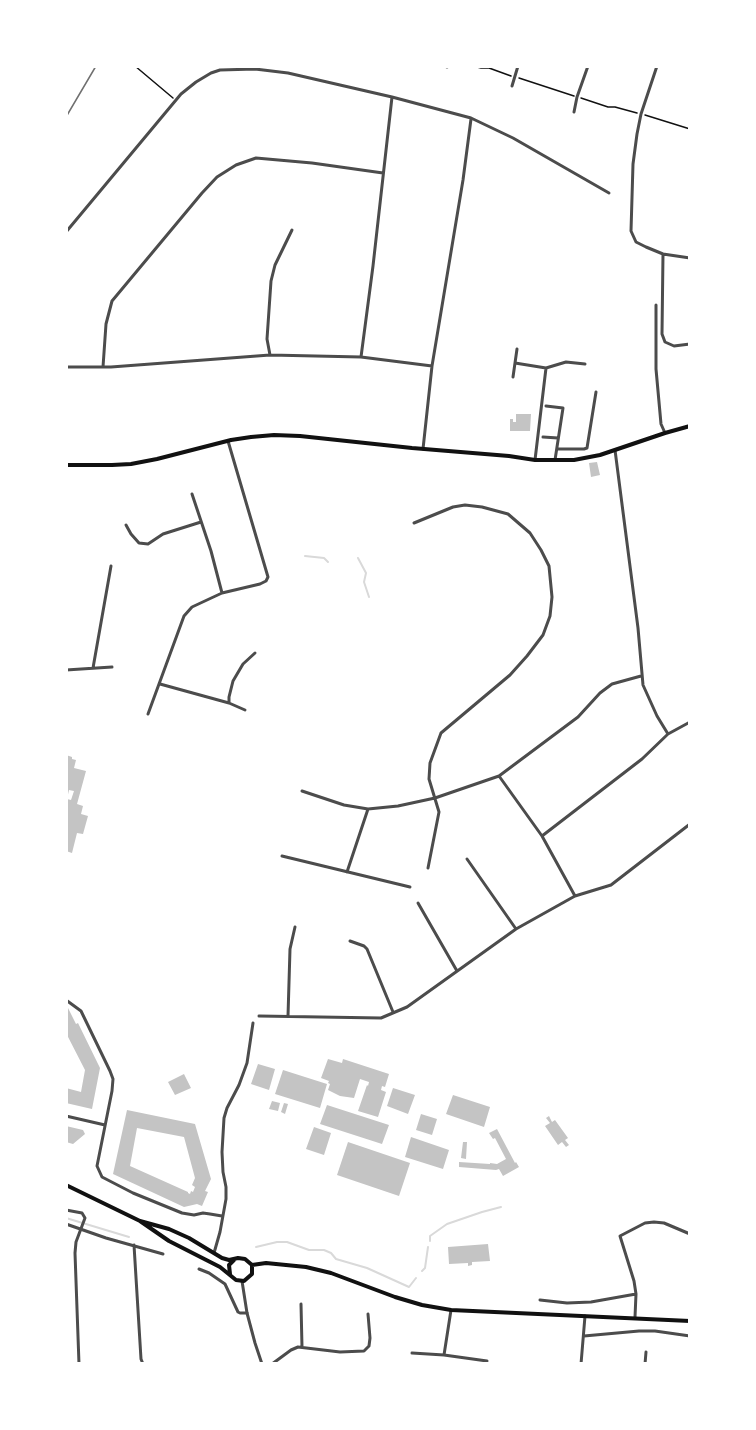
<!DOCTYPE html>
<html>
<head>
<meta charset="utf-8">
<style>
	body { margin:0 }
	#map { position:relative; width:756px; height:1430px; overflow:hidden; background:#fff; font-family:"Fira Sans Condensed",sans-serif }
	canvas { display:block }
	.frame { position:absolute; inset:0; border:68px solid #fff; pointer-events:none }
</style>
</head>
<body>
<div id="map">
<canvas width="756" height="1430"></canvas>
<div class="frame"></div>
</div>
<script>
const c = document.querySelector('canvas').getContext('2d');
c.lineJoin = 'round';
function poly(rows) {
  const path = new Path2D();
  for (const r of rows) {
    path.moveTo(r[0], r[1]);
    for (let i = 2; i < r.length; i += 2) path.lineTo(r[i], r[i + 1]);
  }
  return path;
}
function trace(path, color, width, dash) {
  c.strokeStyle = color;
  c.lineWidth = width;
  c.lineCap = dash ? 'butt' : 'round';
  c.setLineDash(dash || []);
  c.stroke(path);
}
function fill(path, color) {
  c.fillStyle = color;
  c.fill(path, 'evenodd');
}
trace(poly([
	[305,556,324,558,328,562],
	[358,558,366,573,364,582,369,597],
	[66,1218,129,1237],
	[430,1241,430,1236,447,1224,482,1212,501,1207],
	[256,1247,277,1242,287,1242,309,1250,324,1250,331,1253,336,1259,367,1268,409,1287,416,1278],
	[422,1271,425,1268,428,1247]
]), '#d9d9d9', 2);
fill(poly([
	[516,414,531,414,530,431,510,431,510,419,513,419,513,422,516,422],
	[597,462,600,475,591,477,589,463],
	[66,755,72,757,72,759,76,760,74,768,86,771,77,804,83,806,81,814,88,816,83,834,77,833,72,853,66,851,66,814,68,815,68,811,66,810],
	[69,790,74,791,71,800,67,799],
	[68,1008,76,1024,78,1023,100,1068,92,1109,66,1103,66,1088,81,1092,85,1070,66,1033,66,1009],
	[328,1059,342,1063,343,1059,389,1074,385,1087,382,1086,381,1090,386,1092,378,1117,358,1111,367,1085,368,1086,369,1082,360,1079,354,1098,340,1096,328,1090,330,1084,328,1083,329,1081,321,1078],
	[258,1064,275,1069,269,1090,251,1084],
	[283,1070,327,1084,320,1108,275,1094],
	[184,1074,191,1088,175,1095,168,1082],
	[393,1088,415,1095,408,1114,387,1106],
	[453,1095,490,1107,484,1127,446,1114],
	[272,1101,280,1103,278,1111,269,1109],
	[284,1103,288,1104,285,1114,281,1112],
	[327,1105,389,1125,382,1144,320,1124],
	[127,1110,195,1124,211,1179,205,1191,208,1192,202,1206,197,1204,184,1207,113,1174],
	[137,1128,184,1137,195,1178,192,1185,195,1187,193,1192,191,1191,190,1194,188,1193,188,1192,130,1166],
	[421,1114,437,1119,432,1135,416,1130],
	[549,1116,552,1122,555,1120,568,1138,565,1140,569,1145,566,1147,562,1142,558,1145,545,1126,550,1123,546,1118],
	[66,1126,83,1130,85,1134,73,1144,66,1142],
	[314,1127,331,1133,324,1155,306,1149],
	[497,1129,515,1163,516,1162,519,1167,503,1176,499,1169,496,1170,459,1167,459,1162,490,1164,490,1163,497,1164,506,1159,495,1138,493,1139,489,1133],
	[411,1137,449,1150,443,1169,405,1157],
	[348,1142,410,1163,399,1196,337,1175],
	[463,1142,467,1142,466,1159,461,1158],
	[488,1244,490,1261,472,1262,472,1265,468,1266,468,1263,449,1264,448,1247]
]), '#c4c4c4');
trace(poly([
	[135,66,173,98],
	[473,66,481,68,489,68,511,76],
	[519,78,574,96],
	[581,98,608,107,615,107,637,113],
	[645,115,690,129]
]), '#111', 1.5);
trace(poly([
	[657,66,641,114,637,134,633,164,631,231,636,242,646,247,663,254,690,258],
	[447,67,447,66],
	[512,86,518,66],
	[574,112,577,97,588,66],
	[66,232,181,94,196,82,211,73,220,70,255,69,288,73,392,97,471,118,513,138,609,193],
	[663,254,662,334,665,342,674,346,690,344],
	[656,305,656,369,661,424,665,433],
	[270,355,267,339,271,281,275,265,292,230],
	[361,357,373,266,392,97],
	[515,363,546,368,566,362,585,364],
	[66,367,111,367,270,355,361,357,432,366],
	[103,367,106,324,112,301,202,193,217,177,236,165,256,158,312,163,383,173],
	[513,377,517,349],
	[546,406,563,408,555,460],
	[543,437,558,438],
	[423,449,432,366,463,180,471,119],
	[557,449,584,449,587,448,596,392],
	[615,450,638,628,643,685,657,716,668,734],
	[535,460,546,368],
	[192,494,211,551,222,593],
	[414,523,453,507,465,505,482,507,508,514,530,533,541,550,549,566,552,597,550,616,543,635,527,656,510,675,441,733,430,763,429,779,439,812,428,868],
	[126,525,131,534,139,543,148,544,163,534,201,522],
	[93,668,111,566],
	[66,670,112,667],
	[160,684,229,703,245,710],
	[229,703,229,697,233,681,243,664,255,653],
	[148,714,184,616,192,607,222,593,260,584,266,581,268,577,228,441],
	[499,776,542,836,575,896],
	[302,791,344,805,368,809,398,806,435,798,499,776,578,717,600,693,612,684,641,676],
	[542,836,642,759,668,734,690,722],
	[282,856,410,887],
	[467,859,516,929],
	[347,872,368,809],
	[418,903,457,971],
	[350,941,364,946,367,949,393,1012],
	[66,1000,81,1011,110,1071,113,1079,112,1091,97,1166,102,1177,133,1193,182,1213,194,1215,203,1213,210,1214,222,1216],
	[259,1016,381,1018,407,1007,516,929,575,896,611,885,690,824],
	[288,1016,290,949,295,927],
	[66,1116,105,1125],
	[66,1210,82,1213,85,1218,76,1242,75,1253,79,1364],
	[66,1224,106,1238,163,1254],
	[134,1245,141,1359,143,1364],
	[214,1253,220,1232,226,1199,226,1187,223,1172,222,1152,224,1118,227,1108,239,1085,247,1063,253,1023],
	[199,1269,209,1273,225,1284,238,1312,240,1313,247,1313],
	[540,1300,567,1303,591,1302,636,1294],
	[301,1304,302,1347],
	[635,1317,636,1294,634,1281,620,1236,645,1223,654,1222,664,1223,690,1234],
	[584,1336,639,1331,655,1331,690,1336],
	[412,1353,444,1355,487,1361],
	[444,1355,451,1310],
	[272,1364,291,1350,298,1347,340,1352,364,1351,369,1346,370,1338,368,1314],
	[581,1364,585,1316],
	[645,1364,646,1352]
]), '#4c4c4c', 3);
trace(poly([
	[242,1281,247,1313,255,1343,262,1364]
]), '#4c4c4c', 3);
trace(poly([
	[66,465,112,465,131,464,157,459,231,440,251,437,274,435,300,436,412,448,509,456,535,460,574,460,600,455,665,433,690,426],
	[66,1185,140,1221,169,1241,220,1267,236,1280,244,1281,252,1274,252,1265,245,1259,238,1258,229,1260,222,1258,189,1238,169,1229,140,1221],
	[252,1265,266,1263,306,1267,331,1273,395,1297,422,1305,451,1310,690,1321],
	[230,1274,229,1265,234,1260]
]), '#111', 4);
trace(poly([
	[66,117,96,66]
]), '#707070', 1.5);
</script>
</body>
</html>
